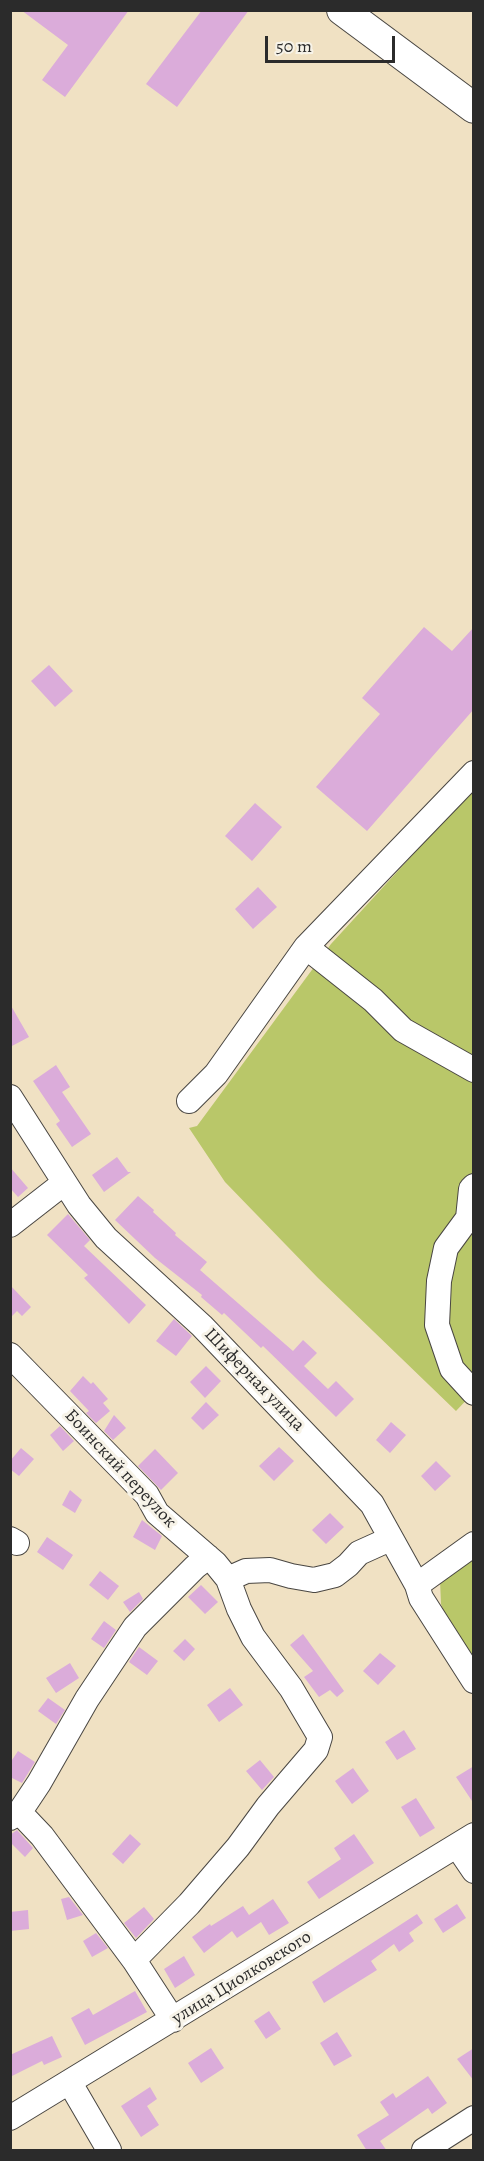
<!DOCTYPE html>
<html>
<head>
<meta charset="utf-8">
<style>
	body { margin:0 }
	#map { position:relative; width:484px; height:2161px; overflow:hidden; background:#f0e1c3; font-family:Alegreya,serif }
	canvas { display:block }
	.frame { position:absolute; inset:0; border:12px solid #2b2b2b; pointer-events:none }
	.scale { position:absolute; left:265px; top:36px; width:130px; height:27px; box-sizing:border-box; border:3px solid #2b2b2b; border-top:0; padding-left:8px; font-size:18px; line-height:21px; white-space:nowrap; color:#2b2b2b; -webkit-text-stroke:4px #f7f3e8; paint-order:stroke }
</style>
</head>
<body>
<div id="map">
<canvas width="484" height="2161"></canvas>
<div class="frame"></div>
<div class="scale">50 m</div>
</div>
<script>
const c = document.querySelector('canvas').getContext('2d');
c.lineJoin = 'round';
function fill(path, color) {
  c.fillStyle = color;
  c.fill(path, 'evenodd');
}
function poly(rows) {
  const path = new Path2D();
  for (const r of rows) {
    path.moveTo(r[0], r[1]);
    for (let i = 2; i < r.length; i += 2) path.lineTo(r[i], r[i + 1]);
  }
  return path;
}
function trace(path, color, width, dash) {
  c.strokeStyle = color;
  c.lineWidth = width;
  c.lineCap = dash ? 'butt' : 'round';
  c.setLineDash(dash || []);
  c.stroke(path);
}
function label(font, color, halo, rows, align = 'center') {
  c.font = font + ' Alegreya,serif';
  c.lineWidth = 6;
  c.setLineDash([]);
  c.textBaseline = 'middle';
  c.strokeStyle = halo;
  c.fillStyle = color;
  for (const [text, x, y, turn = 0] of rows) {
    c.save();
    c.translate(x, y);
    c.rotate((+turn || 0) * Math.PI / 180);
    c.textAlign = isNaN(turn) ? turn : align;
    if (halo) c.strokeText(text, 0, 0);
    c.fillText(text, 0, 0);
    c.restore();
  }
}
fill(poly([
	[473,789,473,1393,456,1411,318,1278,225,1182,189,1128,197,1126,331,944],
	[473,1555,473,1659,445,1615,441,1604,440,1580]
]), '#b9c769');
fill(poly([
	[21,10,129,10,65,97,42,80,68,45],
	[202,10,249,10,177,107,146,84],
	[424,627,452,651,474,627,474,709,367,831,316,787,380,714,362,698],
	[49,665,73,691,55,707,31,681],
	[255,803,282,827,252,861,225,836],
	[258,887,277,907,253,929,235,909],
	[10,1004,29,1037,10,1047],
	[56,1065,70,1087,62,1092,91,1134,72,1147,56,1124,60,1121,33,1081],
	[117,1157,128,1172,131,1172,104,1192,92,1175],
	[10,1167,28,1188,18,1197,10,1188],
	[138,1196,154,1210,153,1212,176,1233,175,1235,207,1262,200,1270,293,1351,303,1340,317,1353,304,1366,328,1389,336,1381,354,1399,336,1417,263,1346,261,1348,224,1313,222,1315,201,1297,202,1295,155,1258,115,1220],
	[68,1214,90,1240,84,1246,146,1305,129,1324,84,1278,88,1275,47,1235],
	[10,1285,31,1307,22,1316,17,1311,10,1318],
	[174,1319,192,1336,176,1356,156,1341],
	[206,1366,221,1381,205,1398,190,1382],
	[83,1376,91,1384,93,1382,108,1399,103,1403,110,1411,96,1423,86,1413,89,1411,70,1391],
	[206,1402,219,1415,203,1430,191,1418],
	[114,1415,126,1428,113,1440,104,1431],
	[391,1422,406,1435,390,1453,376,1440],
	[60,1426,74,1441,63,1451,50,1435],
	[279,1447,294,1461,274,1481,259,1466],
	[21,1448,34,1459,19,1476,10,1469,10,1461],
	[155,1449,178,1473,161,1490,138,1466],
	[436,1461,451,1476,435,1491,421,1476],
	[70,1490,82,1500,75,1513,62,1505],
	[330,1513,344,1527,326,1544,312,1530],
	[142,1520,162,1536,155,1550,133,1537],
	[47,1537,73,1555,63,1570,37,1552],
	[100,1571,119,1586,108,1600,89,1585],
	[201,1585,218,1602,205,1614,188,1597],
	[139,1592,143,1599,130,1612,123,1602],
	[104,1621,116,1630,104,1648,91,1639],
	[303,1634,344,1691,337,1697,330,1690,319,1697,304,1677,313,1671,290,1645],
	[185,1639,195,1649,184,1661,173,1651],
	[139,1647,158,1661,147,1675,129,1662],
	[380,1653,396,1666,378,1685,363,1671],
	[70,1663,79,1678,56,1693,46,1678],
	[230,1688,243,1705,219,1722,207,1705],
	[48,1698,65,1710,56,1724,38,1711],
	[404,1730,416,1749,397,1760,385,1742],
	[18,1751,35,1762,22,1783,10,1777,10,1763],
	[260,1760,274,1777,262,1790,246,1771],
	[474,1766,474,1804,456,1777],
	[353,1768,369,1791,352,1804,335,1781],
	[416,1798,435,1828,420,1837,401,1807],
	[17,1830,33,1848,25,1857,10,1842,10,1835],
	[130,1834,141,1844,123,1864,112,1854],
	[354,1834,374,1863,319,1899,307,1882,341,1859,334,1848],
	[69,1897,83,1915,67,1920,61,1899],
	[273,1899,289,1923,269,1935,261,1922,237,1938,232,1931,204,1953,192,1937,210,1924,211,1926,243,1906,249,1915],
	[457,1904,466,1918,443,1933,434,1919],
	[144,1907,154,1919,136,1938,124,1923],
	[28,1910,29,1929,10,1931,10,1912],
	[417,1914,423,1923,409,1933,414,1941,399,1952,394,1944,371,1961,377,1970,324,2003,312,1982],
	[96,1933,108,1948,92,1957,83,1941],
	[184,1956,195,1975,175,1988,164,1969],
	[135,1991,147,2012,85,2045,71,2018,89,2008,93,2015],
	[269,2011,281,2029,266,2039,254,2021],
	[337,2032,352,2056,334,2066,320,2043],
	[52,2036,62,2057,44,2065,42,2061,10,2077,10,2055],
	[211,2048,224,2068,201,2083,188,2063],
	[474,2048,474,2081,457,2059],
	[428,2076,447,2103,432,2114,428,2108,380,2141,387,2151,367,2151,357,2135,389,2115,380,2102,393,2093,396,2098],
	[150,2087,157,2099,147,2106,159,2125,141,2137,121,2106]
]), '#dbacda');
const minor = poly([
	[306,947,373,1000,403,1030,474,1070],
	[10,1097,79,1205,106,1238,202,1326,372,1504,417,1585,421,1598,474,1681],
	[189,1101,216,1074,306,947,474,773],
	[474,1186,471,1189,468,1218,446,1248,439,1281,437,1325,452,1369,474,1393],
	[10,1225,64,1183],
	[10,1355,147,1495,157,1513,215,1563,228,1579,239,1609,253,1637,291,1688,320,1737,316,1750,268,1806,238,1847,189,1904,134,1960],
	[10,1539,17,1543],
	[228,1579,246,1571,270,1570,291,1576,314,1580,335,1575,348,1565,359,1553,390,1539],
	[417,1585,474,1544],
	[21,1810,23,1816,42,1836,134,1960,173,2020],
	[10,1818,21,1810,39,1783,87,1699,135,1627,195,1567,208,1557],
	[457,1846,474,1871],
	[70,2083,109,2150],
	[10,2118,474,1835],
	[424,2150,474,2118]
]);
const major = poly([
	[342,10,474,108]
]);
trace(minor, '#494642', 26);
trace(major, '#494642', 32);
trace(minor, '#fff', 24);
trace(major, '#fff', 30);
label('18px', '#2b2b2b', '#f7f3e8', [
	["Шиферная улица",254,1380,46],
	["Боинский переулок",120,1469,47],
	["улица Циолковского",242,1978,-32]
]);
</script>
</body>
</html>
